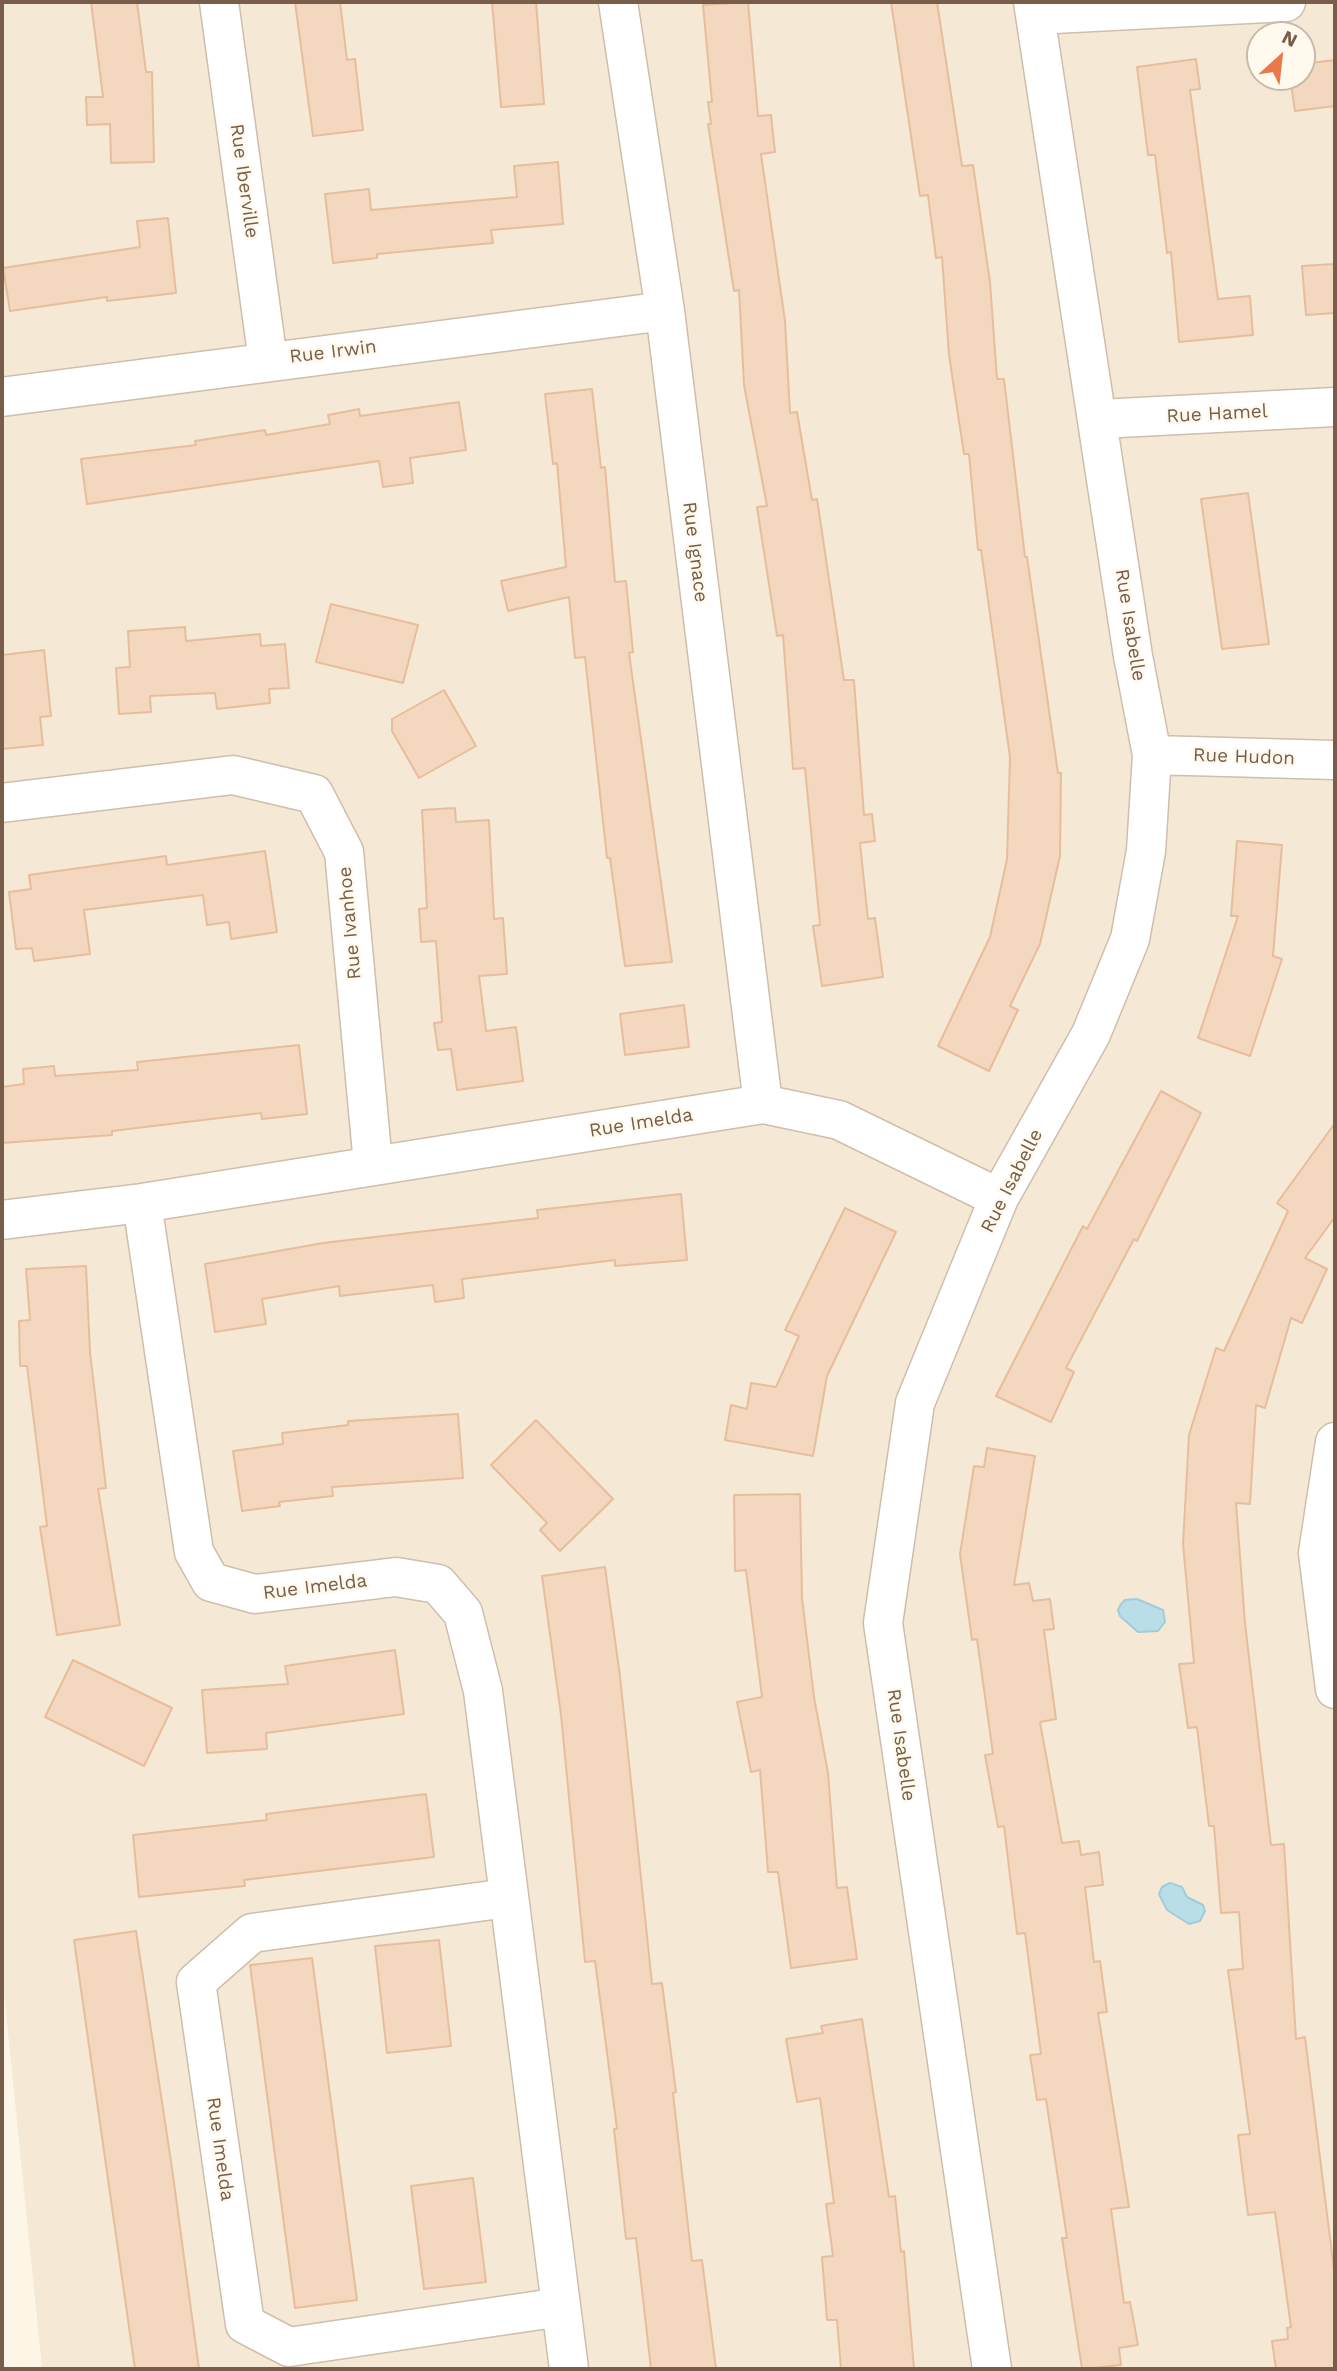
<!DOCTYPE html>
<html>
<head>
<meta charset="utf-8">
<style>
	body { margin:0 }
	#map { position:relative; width:1337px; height:2371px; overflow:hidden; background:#fdf6e7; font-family:"Work Sans",sans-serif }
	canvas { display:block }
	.frame { position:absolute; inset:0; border:4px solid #785e4a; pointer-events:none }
	.north { position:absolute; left:1246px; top:21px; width:70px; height:70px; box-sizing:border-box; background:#fff9ee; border:2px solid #c9bbac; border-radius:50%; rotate:27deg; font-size:19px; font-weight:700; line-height:28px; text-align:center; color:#785e4a }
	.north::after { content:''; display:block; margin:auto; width:24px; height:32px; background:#ea7849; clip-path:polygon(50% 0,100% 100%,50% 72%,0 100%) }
</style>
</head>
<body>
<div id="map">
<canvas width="1337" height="2371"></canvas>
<div class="frame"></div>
<div class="north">N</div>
</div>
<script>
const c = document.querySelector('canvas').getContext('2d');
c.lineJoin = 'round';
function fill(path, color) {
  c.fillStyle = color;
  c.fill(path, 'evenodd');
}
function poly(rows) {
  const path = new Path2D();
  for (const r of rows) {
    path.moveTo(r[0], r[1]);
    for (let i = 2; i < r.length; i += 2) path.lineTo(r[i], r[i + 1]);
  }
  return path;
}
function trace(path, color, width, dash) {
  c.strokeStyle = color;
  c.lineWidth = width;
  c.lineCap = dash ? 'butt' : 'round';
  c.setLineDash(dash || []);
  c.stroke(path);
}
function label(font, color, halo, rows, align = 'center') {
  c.font = font + ' "Work Sans",sans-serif';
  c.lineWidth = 5;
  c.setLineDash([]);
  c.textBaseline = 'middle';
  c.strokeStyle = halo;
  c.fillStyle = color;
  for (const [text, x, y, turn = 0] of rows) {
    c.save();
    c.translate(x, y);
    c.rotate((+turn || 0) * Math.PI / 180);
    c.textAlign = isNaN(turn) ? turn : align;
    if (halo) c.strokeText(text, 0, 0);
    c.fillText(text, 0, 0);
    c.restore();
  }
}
fill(poly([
	[2,2,1335,2,1335,2369,42,2369,2,1973],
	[1260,35,1302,35,1302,77,1260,77]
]), '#f5e9d5');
const water = poly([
	[1137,1599,1163,1610,1165,1622,1158,1631,1138,1632,1120,1616,1118,1610,1121,1604,1125,1600,1137,1599],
	[1170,1883,1182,1887,1187,1897,1203,1905,1205,1911,1200,1921,1189,1924,1167,1910,1159,1894,1162,1887,1170,1883]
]);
fill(water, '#badee8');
trace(water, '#a0cdda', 2);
const building = poly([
	[91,2,137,2,146,72,152,72,154,162,111,163,110,124,87,125,86,97,103,97,91,2],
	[295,2,340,2,347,60,355,59,363,130,313,136,295,2],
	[492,2,536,2,544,104,501,107,492,2],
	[748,2,758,116,771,115,775,152,761,154,785,321,790,413,797,412,812,500,817,499,844,680,854,680,864,815,872,814,875,841,860,843,868,919,875,918,883,977,822,986,813,926,820,925,805,768,793,769,783,635,777,636,757,507,767,506,744,385,739,290,734,291,708,124,711,124,708,102,712,102,703,5,748,2],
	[891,2,937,2,962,166,973,165,990,282,997,379,1004,379,1025,557,1027,557,1058,773,1061,773,1060,856,1040,944,1010,1006,1018,1010,989,1071,938,1046,990,937,1007,859,1010,757,981,550,978,550,969,454,964,454,949,355,942,257,936,258,928,195,920,196,891,2],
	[1196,59,1200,89,1190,90,1218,299,1250,296,1253,335,1179,342,1171,252,1167,253,1155,155,1148,155,1137,67,1196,59],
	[1335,60,1335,106,1295,111,1290,77,1302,77,1302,64,1335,60],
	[558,162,563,224,491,230,493,243,377,254,377,258,333,263,325,194,369,189,371,210,517,197,514,166,558,162],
	[168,218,176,293,107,301,107,297,10,311,3,268,140,247,137,221,168,218],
	[1335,264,1335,313,1306,315,1302,266,1335,264],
	[592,389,601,468,605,467,615,582,626,581,633,652,629,653,672,962,625,966,610,858,607,858,585,657,575,658,569,597,508,611,501,581,566,567,557,463,553,464,545,394,592,389],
	[459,402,466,450,410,458,413,483,383,487,379,461,87,504,81,459,196,445,195,441,265,430,266,435,330,424,328,415,359,409,360,416,459,402],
	[1248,493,1269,644,1222,649,1201,499,1248,493],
	[331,604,418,625,403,683,316,662,331,604],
	[185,627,186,641,260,634,261,646,285,644,289,688,269,689,270,703,217,709,215,693,150,696,151,712,119,714,116,668,130,667,128,631,185,627],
	[44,650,51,716,40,717,43,745,2,749,2,655,44,650],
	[444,690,476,746,419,778,392,731,392,719,444,690],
	[455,808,456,822,489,820,494,919,503,918,507,974,479,976,486,1031,516,1027,523,1081,457,1090,451,1049,438,1050,434,1023,442,1022,436,941,421,942,419,909,427,908,422,810,455,808],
	[1237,841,1282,845,1273,956,1282,959,1250,1056,1198,1038,1238,916,1231,916,1237,841],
	[265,851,277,932,231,939,229,922,207,925,203,895,84,910,90,954,34,961,32,948,16,949,9,892,31,889,29,875,166,856,167,865,265,851],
	[684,1005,689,1047,625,1055,620,1014,684,1005],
	[299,1045,307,1114,262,1119,261,1113,112,1131,112,1135,2,1143,2,1087,24,1084,23,1069,54,1066,55,1076,138,1070,137,1062,299,1045],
	[1161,1091,1201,1113,1137,1241,1134,1239,1066,1368,1074,1372,1051,1422,996,1396,1083,1226,1087,1229,1161,1091],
	[1335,1123,1335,1217,1305,1258,1327,1269,1302,1323,1291,1318,1265,1408,1256,1405,1250,1504,1236,1503,1245,1623,1271,1845,1284,1844,1296,2039,1305,2037,1335,2278,1335,2369,1276,2369,1272,2341,1288,2339,1287,2328,1291,2327,1275,2212,1248,2215,1238,2135,1250,2134,1228,1970,1243,1969,1239,1912,1221,1913,1214,1826,1209,1826,1197,1727,1188,1728,1179,1664,1194,1663,1183,1544,1189,1435,1216,1348,1224,1351,1288,1211,1277,1203,1335,1123],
	[681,1194,687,1260,615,1266,615,1260,462,1279,464,1298,435,1302,433,1285,340,1296,339,1286,262,1299,266,1324,215,1332,205,1264,323,1243,538,1218,537,1210,681,1194],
	[845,1208,896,1232,827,1376,813,1456,725,1440,731,1405,747,1409,751,1383,776,1387,799,1336,785,1330,845,1208],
	[86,1266,90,1352,106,1488,98,1489,120,1625,57,1635,40,1527,47,1526,27,1366,20,1366,19,1321,30,1320,26,1269,86,1266],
	[458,1414,463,1478,332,1487,333,1496,279,1502,280,1506,242,1511,233,1451,283,1444,282,1433,348,1425,348,1421,458,1414],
	[536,1420,613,1499,560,1551,540,1530,547,1523,491,1465,536,1420],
	[987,1448,1035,1456,1014,1585,1029,1583,1033,1601,1050,1599,1054,1629,1044,1630,1056,1719,1040,1722,1062,1843,1079,1841,1081,1855,1099,1852,1103,1885,1085,1887,1094,1962,1100,1961,1107,2012,1098,2013,1129,2207,1111,2209,1124,2303,1130,2302,1138,2345,1119,2348,1121,2365,1082,2369,1062,2238,1067,2238,1046,2099,1037,2100,1030,2055,1041,2054,1025,1933,1017,1934,1004,1826,998,1827,985,1755,993,1754,977,1639,972,1640,960,1554,974,1466,984,1467,987,1448],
	[800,1494,802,1598,814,1697,828,1773,837,1888,847,1887,857,1959,791,1968,778,1872,768,1872,760,1770,751,1772,737,1702,762,1697,746,1570,735,1571,734,1495,800,1494],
	[605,1567,620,1676,652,1984,662,1983,676,2092,673,2093,692,2261,702,2260,716,2369,651,2369,636,2238,626,2239,614,2129,617,2129,595,1961,585,1962,561,1715,542,1576,605,1567],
	[395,1650,404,1714,266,1733,267,1749,207,1753,202,1690,288,1684,285,1666,395,1650],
	[73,1660,172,1708,144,1766,45,1717,73,1660],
	[426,1794,434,1857,244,1880,245,1886,139,1897,133,1835,267,1820,266,1814,426,1794],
	[136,1931,172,2168,199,2369,135,2369,74,1940,136,1931],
	[439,1940,451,2046,387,2053,375,1946,439,1940],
	[312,1958,357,2300,295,2308,250,1965,312,1958],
	[862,2019,889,2197,895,2196,901,2252,904,2251,914,2369,841,2369,837,2320,827,2320,822,2257,833,2256,826,2204,834,2203,820,2098,797,2102,786,2039,823,2033,821,2026,862,2019],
	[473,2178,486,2282,424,2289,411,2186,473,2178]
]);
fill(building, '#f3d7be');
trace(building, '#e6be9d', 2);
const minor = poly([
	[219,2,268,361],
	[618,2,665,311,763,1104],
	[1035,15,1286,2],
	[2,397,665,311],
	[1099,419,1335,407],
	[1152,755,1335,760],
	[2,803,233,775,314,794,344,852,373,1164],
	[142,1203,194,1552,211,1582,255,1594,396,1577,438,1584,463,1613,483,1691,569,2369],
	[2,1220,142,1203,763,1104,839,1120,999,1198],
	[1335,1442,1318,1553,1335,1689],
	[507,1898,252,1933,196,1982,245,2324,289,2347,561,2307],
	[992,2369,883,1623,915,1403,999,1198,1091,1034,1130,939,1146,851,1152,755,1133,656,1033,2]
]);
trace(minor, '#cfbeac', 41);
trace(minor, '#fff', 38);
label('19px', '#785e4a', '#fff9ee', [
	["Rue Iberville",244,181,82],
	["Rue Irwin",333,352,-7],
	["Rue Hamel",1217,414,-3],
	["Rue Ignace",695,552,83],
	["Rue Isabelle",1130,625,81],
	["Rue Hudon",1244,757,2],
	["Rue Ivanhoe",350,923,-95],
	["Rue Imelda",641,1123,-9],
	["Rue Isabelle",1012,1181,-63],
	["Rue Imelda",315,1587,-7],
	["Rue Isabelle",901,1745,82],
	["Rue Imelda",220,2149,82]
]);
</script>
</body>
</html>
